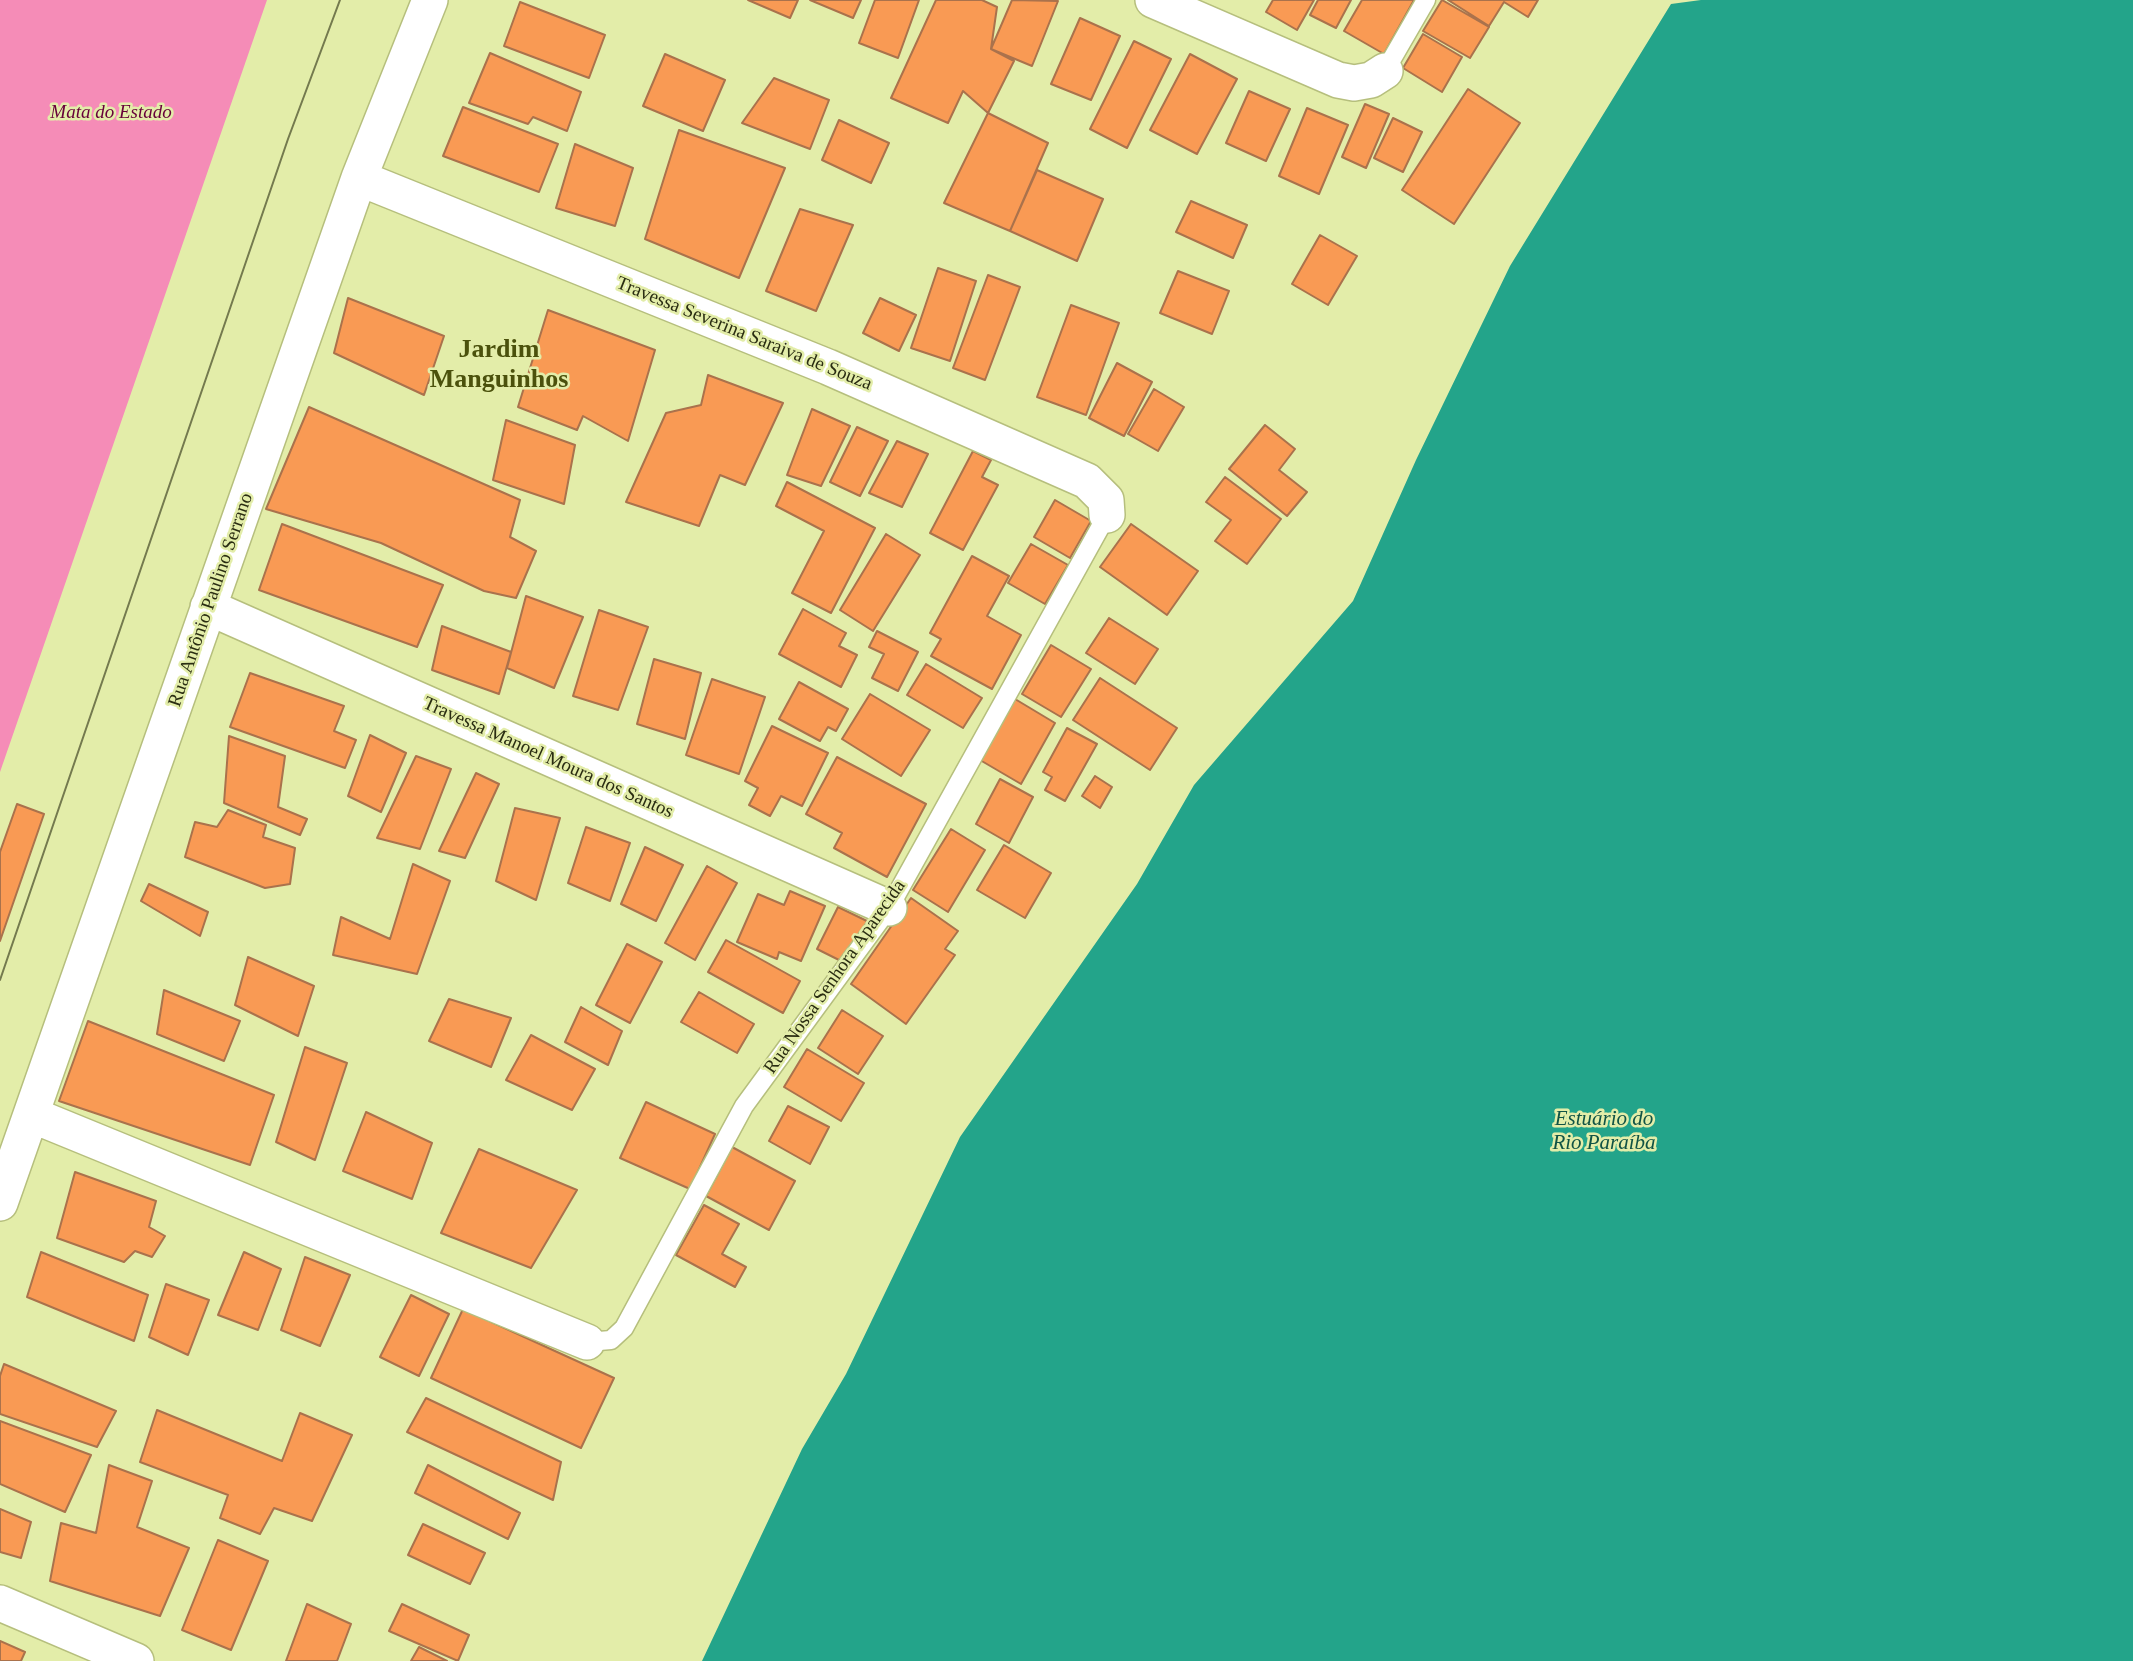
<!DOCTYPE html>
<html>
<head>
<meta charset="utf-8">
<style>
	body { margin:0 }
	canvas { display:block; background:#e3eda9 }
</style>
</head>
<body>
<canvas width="2133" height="1661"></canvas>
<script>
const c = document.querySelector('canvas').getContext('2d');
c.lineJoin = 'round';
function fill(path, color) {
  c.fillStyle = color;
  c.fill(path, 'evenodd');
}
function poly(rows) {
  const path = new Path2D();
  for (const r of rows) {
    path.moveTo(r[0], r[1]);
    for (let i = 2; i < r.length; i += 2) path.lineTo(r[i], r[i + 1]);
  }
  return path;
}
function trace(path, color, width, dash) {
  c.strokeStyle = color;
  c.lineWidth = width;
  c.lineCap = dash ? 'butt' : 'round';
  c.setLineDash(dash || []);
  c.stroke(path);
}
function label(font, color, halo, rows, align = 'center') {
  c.font = font + ' "Times New Roman",serif';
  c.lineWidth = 5;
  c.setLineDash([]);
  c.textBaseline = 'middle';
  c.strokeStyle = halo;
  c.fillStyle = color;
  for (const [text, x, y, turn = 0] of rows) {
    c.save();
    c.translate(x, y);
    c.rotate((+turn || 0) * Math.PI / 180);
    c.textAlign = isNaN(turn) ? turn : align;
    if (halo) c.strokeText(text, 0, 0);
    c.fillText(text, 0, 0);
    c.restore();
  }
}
fill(poly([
	[0,0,267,0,0,772]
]), '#f58cb7');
fill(poly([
	[1701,0,2133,0,2133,1661,702,1661,802,1449,846,1374,960,1137,1137,884,1194,785,1353,601,1416,460,1510,266,1671,4]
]), '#23a48a');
const building = poly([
	[748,0,798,0,790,18,748,0],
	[810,0,861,0,853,18,810,0],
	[875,0,919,0,898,58,859,43,875,0],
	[936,0,982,0,997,7,991,49,1014,61,988,113,963,91,948,123,891,98,936,0],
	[1012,0,1058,1,1032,66,991,49,1012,0],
	[1273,0,1314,0,1297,30,1266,12,1273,0],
	[1318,0,1351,0,1336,28,1310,15,1318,0],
	[1362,0,1414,0,1384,54,1344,31,1362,0],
	[1442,0,1489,27,1470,58,1423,31,1442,0],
	[1448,0,1538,0,1528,17,1504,2,1489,26,1448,0],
	[520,2,605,35,589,78,504,46,520,2],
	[1080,18,1120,36,1091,100,1051,84,1080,18],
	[1423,34,1462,57,1442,92,1403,68,1423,34],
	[1134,41,1171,59,1127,148,1090,129,1134,41],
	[490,53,581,92,567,131,533,117,528,124,469,103,490,53],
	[665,54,725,80,703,131,643,106,665,54],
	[1190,54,1237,79,1197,154,1150,130,1190,54],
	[774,78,829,100,810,149,742,123,774,78],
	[1468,89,1520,123,1454,224,1402,190,1468,89],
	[1249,91,1290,109,1266,161,1226,143,1249,91],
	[1365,104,1389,114,1366,168,1342,157,1365,104],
	[463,107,558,144,539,192,443,156,463,107],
	[1307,108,1348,125,1319,194,1279,176,1307,108],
	[988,113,1048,143,1010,231,944,203,988,113],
	[1393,118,1422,132,1403,172,1374,158,1393,118],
	[839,120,889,143,871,183,822,160,839,120],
	[679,130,785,168,739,278,645,239,679,130],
	[575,144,633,168,615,226,556,208,575,144],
	[1037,170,1103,199,1077,261,1010,231,1037,170],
	[1191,201,1247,225,1233,258,1176,232,1191,201],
	[800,209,853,225,816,311,766,291,800,209],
	[1320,235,1357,256,1328,305,1292,284,1320,235],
	[938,268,976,281,950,361,911,348,938,268],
	[1178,271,1229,291,1212,334,1160,313,1178,271],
	[988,275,1020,287,985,380,953,368,988,275],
	[348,298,444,336,424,395,334,353,348,298],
	[880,298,916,315,899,351,863,333,880,298],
	[1071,305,1119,323,1086,415,1037,397,1071,305],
	[548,310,655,350,628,441,583,416,577,430,518,407,548,310],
	[1117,363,1152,382,1124,436,1089,418,1117,363],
	[708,375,783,403,745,485,720,475,699,526,626,502,666,413,701,405,708,375],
	[1154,389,1184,407,1158,451,1128,434,1154,389],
	[309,407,520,500,510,537,536,551,516,598,484,591,381,543,266,509,309,407],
	[812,409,850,426,821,486,787,475,812,409],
	[506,420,575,445,564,504,493,480,506,420],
	[1265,425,1295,449,1279,470,1307,492,1287,516,1229,469,1265,425],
	[857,427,888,441,860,496,830,482,857,427],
	[897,441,928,454,902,507,869,493,897,441],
	[973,451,991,460,982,477,998,485,963,550,930,533,973,451],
	[1225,477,1281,519,1247,564,1215,541,1231,520,1206,502,1225,477],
	[787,482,875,528,831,613,792,593,824,531,776,506,787,482],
	[1055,500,1091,521,1070,558,1034,537,1055,500],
	[282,524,443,585,417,647,259,590,282,524],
	[1131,524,1198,571,1167,615,1100,567,1131,524],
	[886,534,920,555,873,631,840,610,886,534],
	[1031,544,1068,565,1045,604,1008,583,1031,544],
	[972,556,1009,576,987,616,1021,635,992,689,931,656,941,639,930,633,972,556],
	[526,596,583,617,554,688,507,668,526,596],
	[803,609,846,633,839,646,857,655,841,687,779,654,803,609],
	[599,610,648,627,618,710,573,696,599,610],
	[1109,618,1158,649,1135,684,1086,653,1109,618],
	[442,626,511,652,499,694,432,670,442,626],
	[877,631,918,652,898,691,872,678,884,654,869,647,877,631],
	[1051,645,1091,669,1061,717,1022,694,1051,645],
	[654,659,701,673,685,739,637,724,654,659],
	[926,664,982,698,963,728,907,695,926,664],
	[250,673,344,706,334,731,356,740,345,768,230,727,250,673],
	[1100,678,1177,728,1150,770,1073,720,1100,678],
	[712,679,765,697,739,774,686,755,712,679],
	[799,682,848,709,836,731,828,727,820,741,779,719,799,682],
	[870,694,930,730,901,776,842,739,870,694],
	[1015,699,1055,723,1021,784,980,760,1015,699],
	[772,726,828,753,802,806,781,796,770,816,749,805,758,788,745,781,772,726],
	[1067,728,1097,744,1065,801,1045,790,1052,777,1043,772,1067,728],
	[370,735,406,753,381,812,348,796,370,735],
	[229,736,285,756,278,807,307,819,300,835,224,803,229,736],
	[416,756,451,769,420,849,377,838,416,756],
	[837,757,926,804,887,877,834,848,842,833,806,814,837,757],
	[476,773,499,784,465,858,439,851,476,773],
	[1095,776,1112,787,1100,808,1082,796,1095,776],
	[1000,779,1033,797,1009,843,976,824,1000,779],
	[17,804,44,814,0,941,0,852,17,804],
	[515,808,560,818,536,900,496,881,515,808],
	[228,810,266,825,263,837,295,848,290,884,265,888,185,857,195,822,217,827,228,810],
	[586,827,630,843,610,901,568,883,586,827],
	[951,829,985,850,948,912,913,890,951,829],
	[1004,845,1051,873,1025,918,977,890,1004,845],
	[645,847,683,865,656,921,621,904,645,847],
	[413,864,450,881,417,974,333,955,341,917,390,939,413,864],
	[707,866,737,883,695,960,665,943,707,866],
	[149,884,208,912,200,936,141,901,149,884],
	[790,891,825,906,801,961,779,952,777,959,737,942,758,894,784,905,790,891],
	[911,898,958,931,945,949,955,955,906,1024,851,984,911,898],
	[838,907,869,922,847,964,817,949,838,907],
	[726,940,800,981,783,1013,708,972,726,940],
	[627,944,662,962,630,1023,596,1005,627,944],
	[248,957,314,986,298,1036,235,1005,248,957],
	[164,990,240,1021,224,1061,157,1034,164,990],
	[699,992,754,1024,737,1053,681,1022,699,992],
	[449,999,511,1018,491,1067,429,1041,449,999],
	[581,1007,622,1031,608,1065,565,1042,581,1007],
	[842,1010,883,1036,858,1074,818,1048,842,1010],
	[88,1021,274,1095,250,1165,59,1101,88,1021],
	[531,1035,595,1069,572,1110,506,1080,531,1035],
	[305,1047,347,1063,315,1160,276,1142,305,1047],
	[807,1049,864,1083,841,1121,784,1087,807,1049],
	[646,1102,715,1134,690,1189,620,1158,646,1102],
	[788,1106,829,1127,810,1164,769,1141,788,1106],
	[366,1112,432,1143,412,1199,343,1171,366,1112],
	[732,1147,795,1181,769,1230,706,1196,732,1147],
	[479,1149,577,1190,531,1268,441,1233,479,1149],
	[75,1172,156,1201,149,1227,165,1236,152,1257,135,1251,124,1262,57,1238,75,1172],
	[704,1205,739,1224,722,1254,746,1267,735,1287,676,1255,704,1205],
	[41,1252,148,1295,134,1341,27,1297,41,1252],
	[244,1252,281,1269,258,1330,218,1315,244,1252],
	[305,1257,350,1275,320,1346,281,1330,305,1257],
	[166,1284,209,1300,188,1355,149,1337,166,1284],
	[411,1295,449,1314,419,1376,380,1357,411,1295],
	[463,1309,614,1378,581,1448,431,1378,463,1309],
	[4,1364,116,1411,97,1447,0,1414,0,1376,4,1364],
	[426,1398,561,1462,553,1500,407,1432,426,1398],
	[157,1410,282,1461,300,1413,352,1435,312,1521,274,1508,260,1534,220,1518,228,1495,140,1462,157,1410],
	[0,1421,91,1455,65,1512,0,1484,0,1421],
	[109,1465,152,1481,137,1527,189,1548,160,1616,50,1581,61,1523,96,1533,109,1465],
	[428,1465,520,1513,508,1539,415,1493,428,1465],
	[0,1509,31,1522,21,1558,0,1552,0,1509],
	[423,1524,485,1553,470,1584,408,1555,423,1524],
	[218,1540,268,1561,231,1650,182,1630,218,1540],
	[307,1604,351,1624,337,1661,286,1661,307,1604],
	[402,1604,469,1635,458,1661,389,1631,402,1604],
	[0,1641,25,1652,21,1661,0,1661,0,1641],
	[419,1647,447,1661,411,1661,419,1647]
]);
fill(building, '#f99a54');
trace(building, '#aa724c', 2);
const service = poly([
	[1385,71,1426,0],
	[587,1342,611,1340,624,1328,744,1106,889,908,1107,515]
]);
const minor = poly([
	[1153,0,1338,80,1354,83,1371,80,1385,71],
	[359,178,828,367,1087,481,1106,500,1107,515],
	[208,607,889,908],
	[32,1115,587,1342],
	[0,1203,359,178,430,0],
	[0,1603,136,1661]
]);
trace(service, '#b6bf7d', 21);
trace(minor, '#b6bf7d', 38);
trace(service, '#fff', 18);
trace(minor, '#fff', 35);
trace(poly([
	[0,980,288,139,340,0]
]), '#747a4e', 2);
label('italic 19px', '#67003a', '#e3eda9', [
	["Mata do Estado",111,113]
]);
label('19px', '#2a2d12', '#e3eda9', [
	["Travessa Severina Saraiva de Souza",744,334,22],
	["Rua Antônio Paulino Serrano",211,600,-71],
	["Travessa Manoel Moura dos Santos",548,758,24],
	["Rua Nossa Senhora Aparecida",835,977,-55]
]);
label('italic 21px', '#105345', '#e3eda9', [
	["Estuário do",1604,1119],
	["Rio Paraíba",1604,1143]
]);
label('bold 26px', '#4b510c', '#e3eda9', [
	["Jardim",499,350],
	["Manguinhos",499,380]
]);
</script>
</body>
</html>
